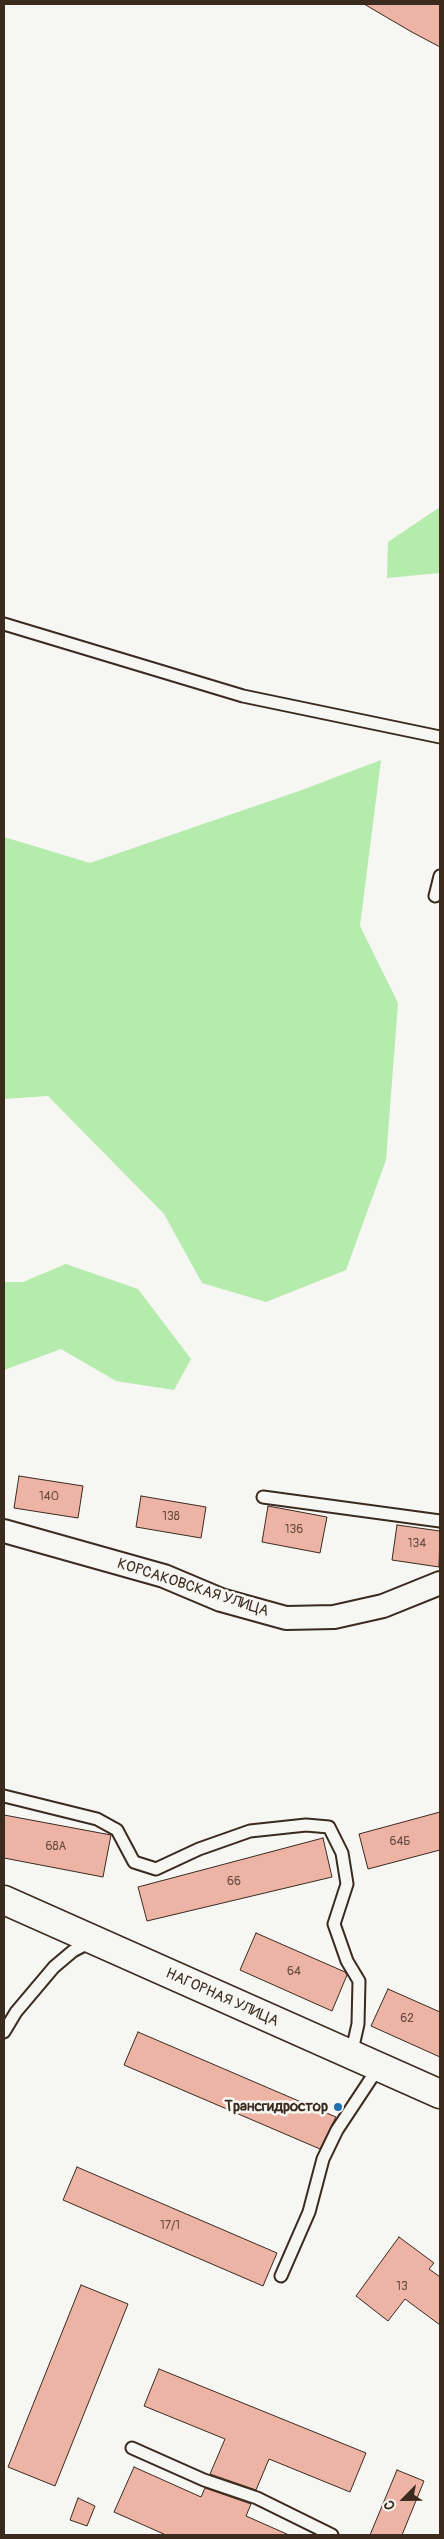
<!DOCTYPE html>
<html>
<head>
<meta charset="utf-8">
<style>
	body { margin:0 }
	#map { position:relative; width:444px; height:2539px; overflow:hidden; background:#f6f6f2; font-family:Pangolin,sans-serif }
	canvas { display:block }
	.frame { position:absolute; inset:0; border:5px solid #3b2a1e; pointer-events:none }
	.north { position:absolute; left:379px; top:2474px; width:50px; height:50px; -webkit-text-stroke:4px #f6f6f2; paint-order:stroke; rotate:247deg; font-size:14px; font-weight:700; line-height:20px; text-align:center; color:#3b2a1e }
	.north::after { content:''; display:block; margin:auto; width:18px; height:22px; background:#3b2a1e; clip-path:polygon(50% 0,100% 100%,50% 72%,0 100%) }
</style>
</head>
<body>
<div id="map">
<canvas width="444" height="2539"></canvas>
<div class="frame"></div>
<div class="north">С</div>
</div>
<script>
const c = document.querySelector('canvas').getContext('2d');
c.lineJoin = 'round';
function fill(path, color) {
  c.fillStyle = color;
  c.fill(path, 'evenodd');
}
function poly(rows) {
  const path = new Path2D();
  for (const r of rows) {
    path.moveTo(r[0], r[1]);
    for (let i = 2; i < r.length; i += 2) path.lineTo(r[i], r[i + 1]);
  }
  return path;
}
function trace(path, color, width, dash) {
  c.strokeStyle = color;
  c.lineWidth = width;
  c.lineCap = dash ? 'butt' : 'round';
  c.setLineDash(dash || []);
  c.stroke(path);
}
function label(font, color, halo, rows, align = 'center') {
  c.font = font + ' Pangolin,sans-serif';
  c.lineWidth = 5;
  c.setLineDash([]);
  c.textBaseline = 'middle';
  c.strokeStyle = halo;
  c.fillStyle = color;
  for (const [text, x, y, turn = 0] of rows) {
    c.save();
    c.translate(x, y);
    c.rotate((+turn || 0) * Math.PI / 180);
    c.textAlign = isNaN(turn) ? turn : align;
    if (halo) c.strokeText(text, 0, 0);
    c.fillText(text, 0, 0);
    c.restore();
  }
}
fill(poly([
	[440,507,440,573,387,578,388,542],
	[381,760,360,926,398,1003,386,1160,346,1270,266,1302,202,1283,164,1214,48,1096,4,1099,4,837,90,863,299,791],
	[66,1264,138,1289,191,1359,174,1390,116,1381,61,1349,4,1370,4,1282,23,1282]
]), '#b5ebad');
const building = poly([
	[364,4,440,4,440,47,410,31,364,4],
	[19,1476,83,1486,78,1518,14,1508,19,1476],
	[141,1496,206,1507,201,1538,136,1527,141,1496],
	[268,1506,327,1517,320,1553,262,1542,268,1506],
	[397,1525,440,1531,439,1567,392,1560,397,1525],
	[440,1812,440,1850,368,1869,359,1834,440,1812],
	[4,1815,111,1835,103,1877,4,1858,4,1815],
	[323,1838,332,1877,147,1921,138,1887,323,1838],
	[256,1933,345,1972,347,1975,332,2011,240,1970,256,1933],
	[388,1989,440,2012,440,2057,371,2026,388,1989],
	[138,2032,336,2117,320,2149,124,2065,138,2032],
	[77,2167,277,2253,263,2286,63,2200,77,2167],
	[399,2237,434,2263,429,2269,440,2277,440,2325,405,2299,388,2321,356,2296,399,2237],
	[81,2285,128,2304,55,2486,8,2467,81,2285],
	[159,2369,366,2453,350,2492,269,2459,256,2490,210,2474,225,2439,144,2406,159,2369],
	[134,2467,201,2497,205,2488,251,2504,246,2516,289,2535,166,2535,114,2512,134,2467],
	[397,2470,424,2481,402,2535,370,2535,397,2470],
	[78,2498,95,2506,87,2526,70,2520,78,2498]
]);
fill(building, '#edb4a6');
trace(building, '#3b2a1e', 1);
const lane = poly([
	[4,624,243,696,440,737],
	[435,896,440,876],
	[263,1497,440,1521],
	[4,1796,97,1819,117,1830,134,1862,156,1869,199,1849,250,1831,306,1825,329,1827,342,1853,347,1884,334,1924,347,1961,359,1981,358,2024,351,2055],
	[4,2032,16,2012,54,1967,73,1951,92,1941],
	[281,2276,309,2212,323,2159,337,2130,378,2068],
	[132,2448,204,2480,257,2498,332,2535]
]);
const street = poly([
	[4,1531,164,1576,221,1600,286,1618,334,1617,383,1606,440,1583]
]);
const secondary = poly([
	[4,1900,440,2094]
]);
trace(lane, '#3b2a1e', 15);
trace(street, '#3b2a1e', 26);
trace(secondary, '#3b2a1e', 31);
trace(lane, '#f6f6f2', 11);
trace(street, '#f6f6f2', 22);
trace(secondary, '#f6f6f2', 28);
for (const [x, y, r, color] of [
	[338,2107,5,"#1f6fb2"]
]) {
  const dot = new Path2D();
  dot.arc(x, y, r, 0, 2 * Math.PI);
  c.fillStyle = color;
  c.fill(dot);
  trace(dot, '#f6f6f2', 2);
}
label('12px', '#684c40', null, [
	["140",49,1497],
	["138",171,1517],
	["136",294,1530],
	["134",417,1544],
	["64Б",400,1842],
	["68А",56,1847],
	["66",234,1882],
	["64",294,1972],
	["62",407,2019],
	["17/1",170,2226],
	["13",402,2287]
]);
label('15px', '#3b2a1e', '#f6f6f2', [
	["КОРСАКОВСКАЯ УЛИЦА",193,1588,18],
	["НАГОРНАЯ УЛИЦА",222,1998,24]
]);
label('bold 15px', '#3b2a1e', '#f6f6f2', [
	["Трансгидростор",328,2107]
], 'right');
</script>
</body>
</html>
